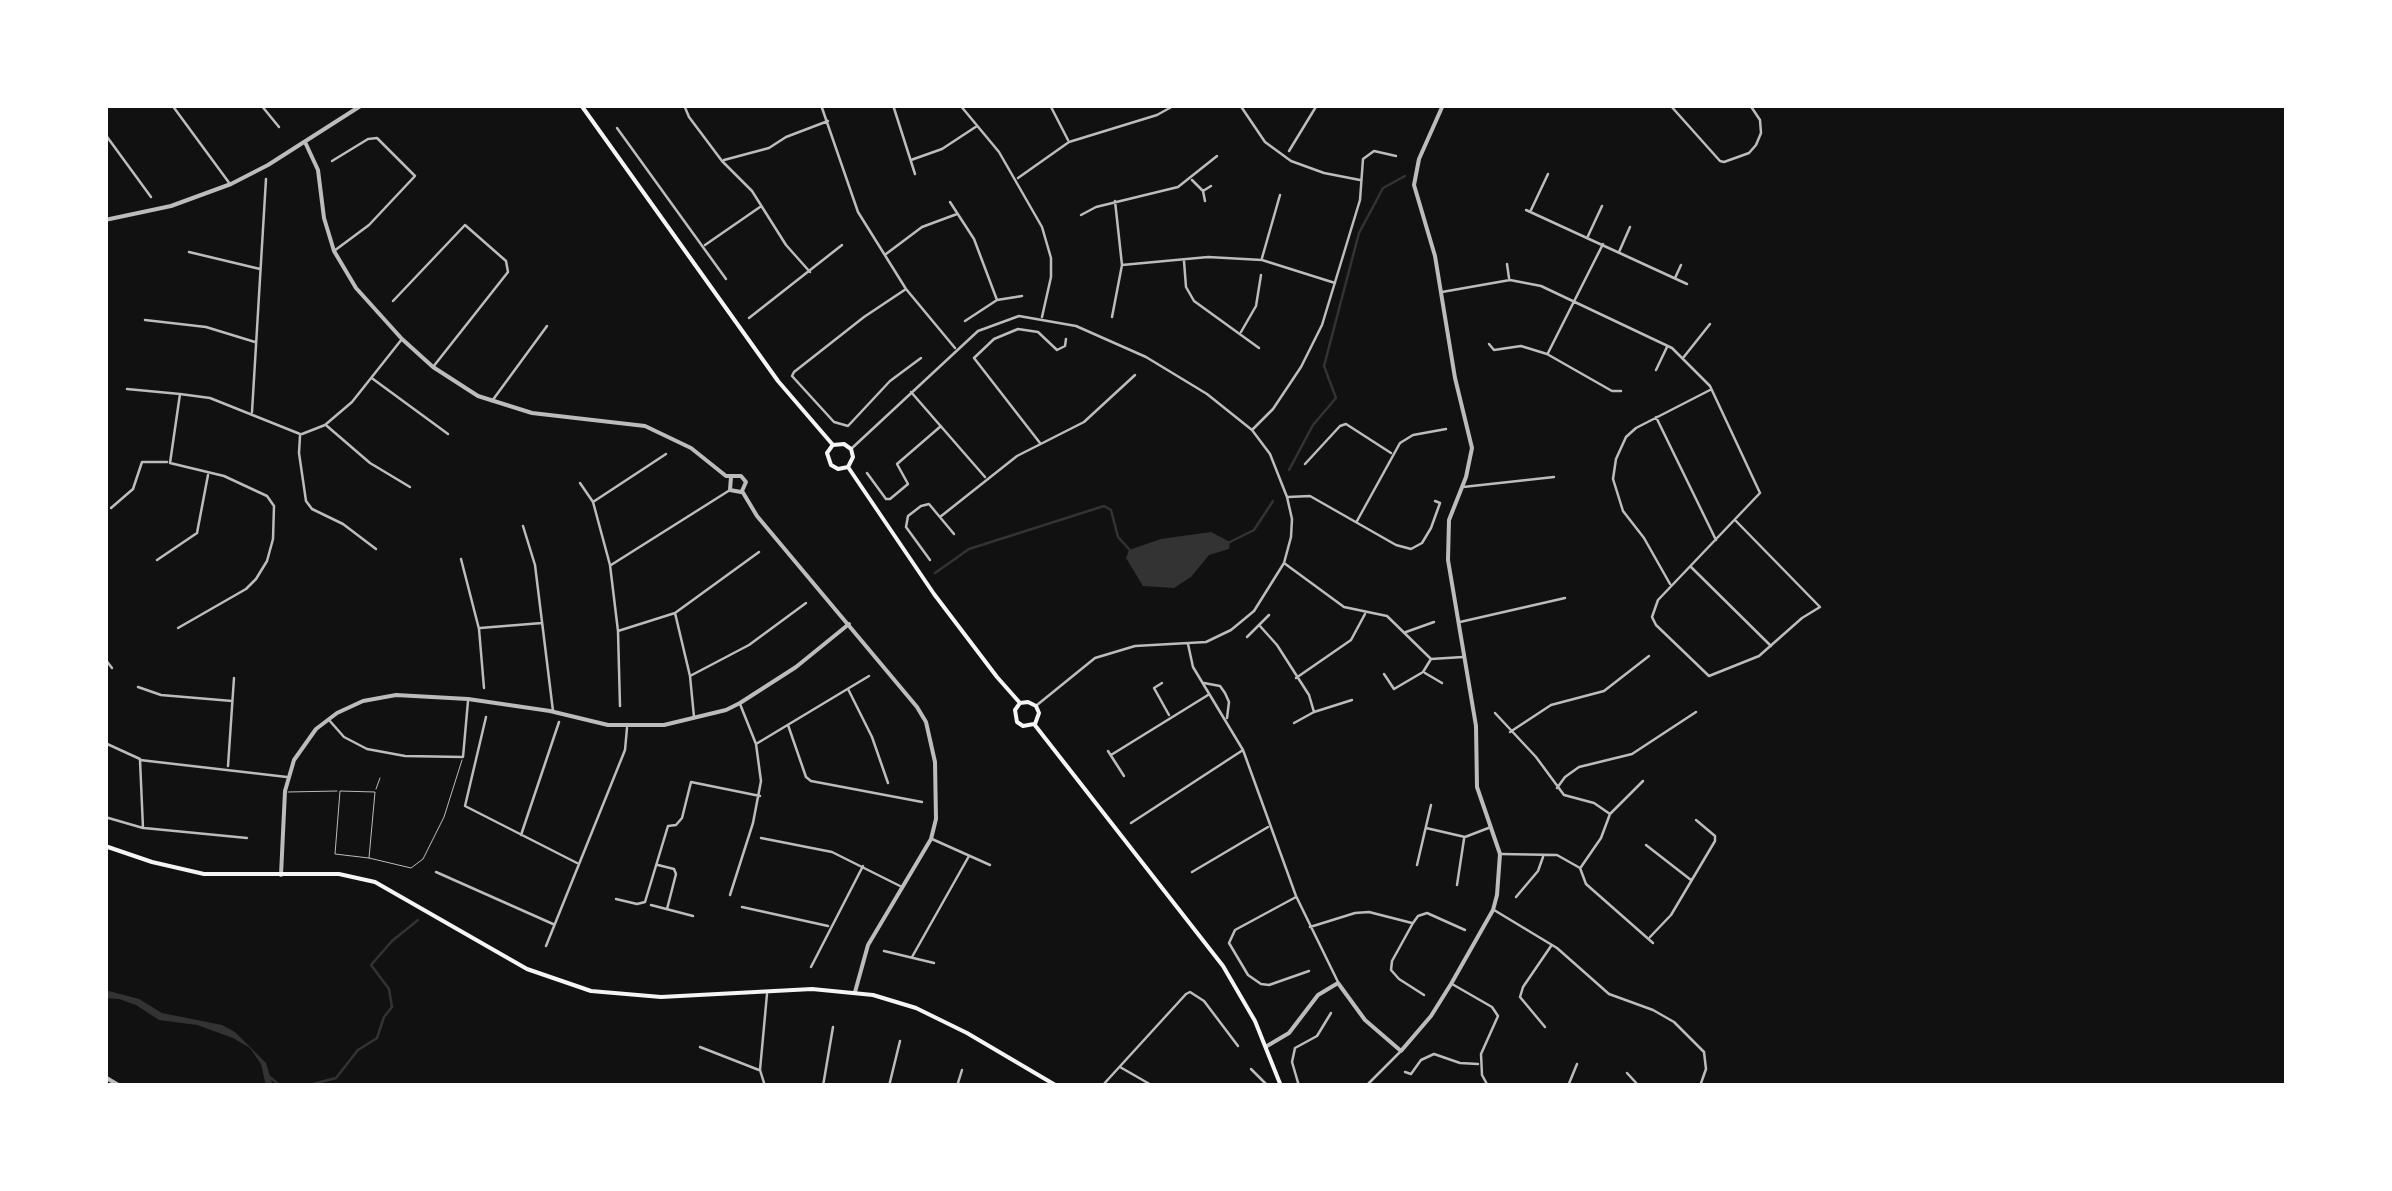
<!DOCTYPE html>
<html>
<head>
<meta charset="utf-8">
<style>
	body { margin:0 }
	#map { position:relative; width:2392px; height:1191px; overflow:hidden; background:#111; font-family:"Open Sans",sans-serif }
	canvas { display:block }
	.frame { position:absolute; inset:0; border:108px solid #fff; pointer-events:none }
</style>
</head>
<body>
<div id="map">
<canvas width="2392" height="1191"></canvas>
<div class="frame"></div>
</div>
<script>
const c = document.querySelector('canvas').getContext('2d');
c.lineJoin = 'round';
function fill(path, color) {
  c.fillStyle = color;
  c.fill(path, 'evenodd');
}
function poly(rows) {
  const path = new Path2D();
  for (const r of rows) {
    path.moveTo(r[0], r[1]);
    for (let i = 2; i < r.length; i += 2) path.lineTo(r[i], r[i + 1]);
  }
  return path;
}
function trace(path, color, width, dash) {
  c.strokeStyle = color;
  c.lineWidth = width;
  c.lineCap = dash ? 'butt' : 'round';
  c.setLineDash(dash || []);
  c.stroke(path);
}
fill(poly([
	[1211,532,1230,542,1229,549,1209,555,1191,577,1174,588,1143,586,1126,558,1129,550,1161,539],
	[105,990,139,999,162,1013,222,1025,235,1032,266,1063,273,1086,266,1086,261,1064,250,1048,233,1038,197,1025,159,1020,136,1005,119,999,105,998]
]), '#333');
trace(poly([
	[1289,470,1313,425,1336,398,1324,366,1359,233,1383,188,1405,176],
	[1228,543,1254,530,1273,501],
	[935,573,969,549,1104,506,1111,510,1118,537,1129,549],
	[267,1075,281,1086],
	[305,1086,336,1078,358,1050,377,1038,384,1017,392,1007,389,989,371,965,392,941,418,920]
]), '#333', 2.5);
trace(poly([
	[376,789,380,778],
	[288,792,337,791],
	[369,858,375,792,340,791,335,854,369,858,411,868,423,859,444,817,462,760]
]), '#bcbcbc', 1);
trace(poly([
	[172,105,230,184],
	[261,105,279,127],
	[684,105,689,117,722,161,752,191,786,245,810,272],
	[821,105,858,212,906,289,955,348],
	[893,105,915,174],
	[960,105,999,152,1042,227,1051,258,1051,277,1042,317],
	[1050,105,1068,140],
	[1240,105,1265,142,1291,161,1324,173,1360,180],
	[1670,105,1720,161,1724,162,1749,153,1756,145,1761,133,1760,120,1750,105],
	[617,128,726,279],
	[105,134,151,197],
	[1289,151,1317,105],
	[724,160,769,148,786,137,828,121],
	[911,160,942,149,977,126],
	[332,161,368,139,377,138,415,176,369,225,334,251],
	[1018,178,1069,142,1157,115,1175,105],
	[1192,180,1203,191],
	[1205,201,1203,191,1211,186],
	[950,202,974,239,997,300],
	[1526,210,1687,284],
	[1531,210,1548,174],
	[1081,215,1096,207,1178,187,1217,156],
	[1588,236,1602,206],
	[705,245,760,207],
	[189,252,260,269],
	[1619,252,1630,227],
	[886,254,922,227,957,214],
	[1262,258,1280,195],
	[1184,261,1186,287,1194,301,1259,348],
	[1507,264,1509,278],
	[1122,265,1208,257,1262,260,1335,283],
	[1675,278,1681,265],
	[906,289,864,317,794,372,792,376,834,422,848,426,890,381,921,358],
	[1442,292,1510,280,1541,286,1672,348,1710,386,1760,493,1658,600,1652,617,1656,625,1709,676,1759,656,1802,618,1820,607,1735,520],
	[393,301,465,225,506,261,508,272,433,367],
	[1112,317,1122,265,1115,201],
	[749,318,842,245],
	[145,320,206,327,255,342],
	[965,321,997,300,1022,296],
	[1241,332,1256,306,1261,275],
	[1489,344,1494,350,1521,346,1547,354,1612,391,1621,391],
	[1548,353,1603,244],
	[1683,358,1710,324],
	[1656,370,1667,347],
	[373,379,448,434],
	[127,389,180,394],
	[911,392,985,477],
	[492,401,547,326],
	[252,412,266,179],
	[1656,417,1716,540],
	[327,426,370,463,410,487],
	[1253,429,1273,409,1301,367,1322,325,1360,200,1363,159,1374,151,1396,156],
	[302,434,325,425,352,402,402,339],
	[300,436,299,453,306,501,312,509,343,524,376,549],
	[1040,443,974,358,994,339,1018,329,1038,332,1057,350,1065,346,1066,339],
	[851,449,978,331,1019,316,1076,326,1146,357,1207,394,1252,430,1270,454,1287,497,1292,519,1291,537,1284,563,1254,611,1231,630,1206,642,1135,646,1095,658,1037,705],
	[1305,464,1340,426,1346,424,1391,453],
	[867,473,886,499,890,499,908,484,897,464,941,426],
	[580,483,593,502,610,565,618,631,620,706],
	[1463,487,1554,477],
	[1288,497,1310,496,1396,545,1411,549,1422,543,1431,528,1440,503,1435,501],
	[593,502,666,454],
	[111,508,133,489,142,462,167,462],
	[940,517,1017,456,1084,422,1135,375],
	[1357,521,1400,443,1413,435,1446,429],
	[523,526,535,565,553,711],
	[461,559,479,629,484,688],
	[157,560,197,533,208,475],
	[930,560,906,527,908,516,921,506,929,504,954,534],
	[1284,563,1344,607,1387,616,1431,659,1463,657],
	[611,565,730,490],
	[1691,567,1771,646],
	[1670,584,1644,538,1623,511,1613,479,1616,459,1626,437,1636,428,1710,390],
	[675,613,690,676,694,717],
	[1460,622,1565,598],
	[1260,626,1277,645,1309,695,1314,712],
	[178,628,246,589,256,579,267,561,273,539,274,506,267,496,224,476,170,463,180,394,210,398,300,434],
	[480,628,542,623],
	[618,631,675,613,759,552],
	[1406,632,1434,622],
	[1247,637,1269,615],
	[1188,644,1193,667,1243,750,1296,896,1338,982],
	[105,659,112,668],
	[1425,673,1442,683],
	[1384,674,1394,689,1423,672,1431,659],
	[690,676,749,645,806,603],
	[1296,678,1351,640,1365,614],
	[1162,683,1154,688,1169,715],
	[1204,683,1220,686,1225,693,1229,702,1227,718],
	[138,687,161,695,232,701],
	[848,689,872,737,888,783],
	[1495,713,1536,757,1564,795,1594,803,1610,814],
	[486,717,465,806,577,863],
	[329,720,344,737,367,749,405,756,463,757,468,701],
	[1294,723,1314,712,1352,700],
	[788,725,806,777,811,781,922,802],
	[1510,732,1551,705,1604,691,1649,656],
	[105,743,140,759],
	[756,744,869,676],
	[1108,751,1124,776],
	[1111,755,1208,695],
	[228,766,234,678],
	[1557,788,1565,777,1579,767,1632,754,1696,712],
	[105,817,143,828,140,760,287,777],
	[1131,823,1243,750],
	[144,828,247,838],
	[1426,828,1465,837,1491,827],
	[521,835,559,722],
	[761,838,832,852,900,886],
	[932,839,990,865],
	[1646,845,1691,880],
	[1501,854,1557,855,1580,868,1586,884,1653,943],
	[658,865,674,869,676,874,667,909],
	[1417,865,1431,805],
	[1581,867,1601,838,1610,814,1643,781],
	[436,872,553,924],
	[1192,872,1268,827],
	[1457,885,1464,839],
	[730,895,753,823,761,781,756,744,740,704],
	[1296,897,1235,930,1229,943,1248,975,1261,984,1269,985,1309,971],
	[1516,897,1538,871,1543,857],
	[616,899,637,904,645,902,668,826,676,825,682,818,691,782,760,796],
	[651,905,693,916],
	[742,907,828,926],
	[1494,910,1557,948,1609,994,1653,1010,1674,1022,1704,1052,1706,1069,1700,1086],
	[1310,927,1355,913,1369,912,1412,923],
	[1650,937,1671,915,1715,841,1715,836,1696,820],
	[546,946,625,750,627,728],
	[884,951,934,963],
	[912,957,969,856],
	[811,967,863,866],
	[1452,984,1492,1007,1498,1016,1481,1054,1482,1075,1488,1086],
	[1424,995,1399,979,1391,970,1392,961,1413,923,1418,916,1427,913,1465,930],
	[1545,1027,1520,997,1523,987,1551,946],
	[700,1047,759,1070],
	[1120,1067,1153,1086],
	[1251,1069,1268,1086],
	[1405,1072,1411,1074,1421,1060,1434,1054,1460,1063,1478,1064],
	[1627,1073,1639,1086],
	[765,1086,760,1070,767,994],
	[823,1086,833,1027],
	[889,1086,900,1041],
	[957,1086,962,1070],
	[1102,1086,1186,994,1190,992,1204,1001,1238,1046],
	[1299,1086,1292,1062,1295,1048,1317,1036,1331,1013],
	[1366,1086,1400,1052],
	[1568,1086,1577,1064]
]), '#bcbcbc', 2.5);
trace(poly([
	[305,142,318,170,324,218,334,251,356,288,402,339,433,367,478,396,532,413,645,426,691,448,726,476,741,476,746,482,742,491,757,516,917,707,926,722,935,762,936,819,931,839,868,945,855,992],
	[105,220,171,206,231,184,268,165,362,105],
	[731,477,730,490,741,492],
	[281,875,285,791,294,760,316,729,337,713,363,701,396,695,468,699,550,711,608,725,664,725,726,710,740,703,796,667,849,624],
	[1267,1046,1289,1033,1318,995,1338,983,1365,1020,1401,1051,1431,1016,1451,984,1493,910,1497,895,1500,854,1477,787,1476,726,1448,560,1449,520,1466,477,1472,448,1455,378,1435,256,1414,185,1419,159,1443,105],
	[105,1077,120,1086]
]), '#bcbcbc', 4);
trace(poly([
	[581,105,778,381,833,445,844,444,851,449,853,457,848,467],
	[832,446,827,453,831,465,838,469,848,467],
	[848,467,934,594,997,677,1020,703,1028,702,1036,706,1039,713,1035,724],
	[1020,703,1015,710,1017,722,1023,726,1034,724],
	[1034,724,1223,966,1255,1021,1281,1086],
	[105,846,152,862,204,874,339,874,375,882,527,969,591,991,661,997,812,989,873,995,916,1008,967,1033,1057,1086]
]), '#f5f5f5', 4);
</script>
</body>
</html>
